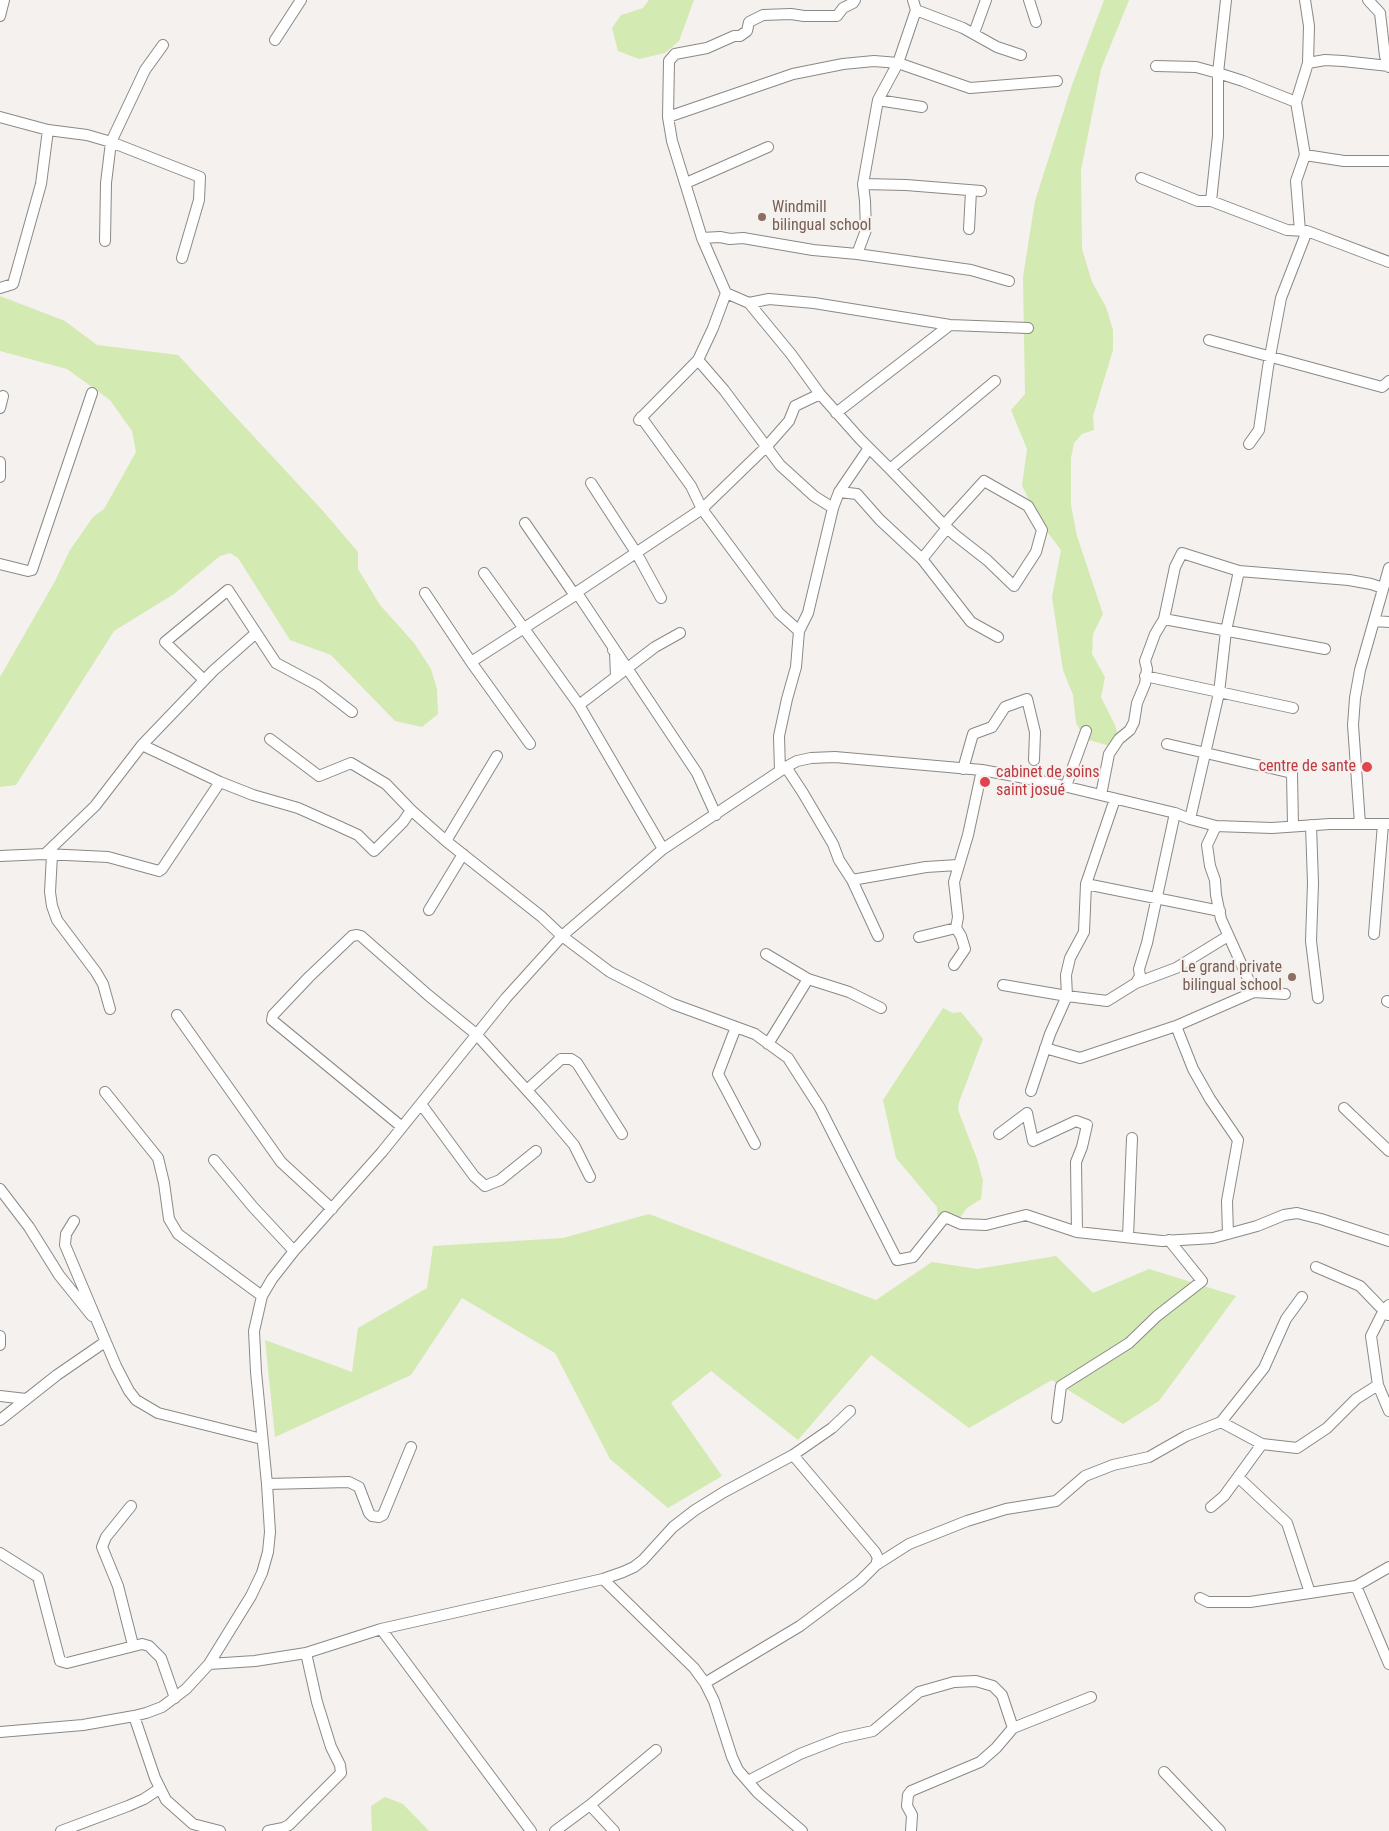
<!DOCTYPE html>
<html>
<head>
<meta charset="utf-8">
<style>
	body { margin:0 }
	canvas { display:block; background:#f4f1ee }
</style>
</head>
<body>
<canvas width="1389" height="1831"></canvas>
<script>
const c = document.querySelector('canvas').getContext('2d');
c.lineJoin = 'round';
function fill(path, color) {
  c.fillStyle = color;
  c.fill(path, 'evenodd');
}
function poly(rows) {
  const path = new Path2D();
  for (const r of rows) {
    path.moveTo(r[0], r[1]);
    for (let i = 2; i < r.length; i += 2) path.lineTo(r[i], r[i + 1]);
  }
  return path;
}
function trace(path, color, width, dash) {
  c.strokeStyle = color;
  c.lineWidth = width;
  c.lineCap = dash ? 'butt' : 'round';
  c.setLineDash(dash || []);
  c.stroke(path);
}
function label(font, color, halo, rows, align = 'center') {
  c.font = font + ' "Roboto Condensed",sans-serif';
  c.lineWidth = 4.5;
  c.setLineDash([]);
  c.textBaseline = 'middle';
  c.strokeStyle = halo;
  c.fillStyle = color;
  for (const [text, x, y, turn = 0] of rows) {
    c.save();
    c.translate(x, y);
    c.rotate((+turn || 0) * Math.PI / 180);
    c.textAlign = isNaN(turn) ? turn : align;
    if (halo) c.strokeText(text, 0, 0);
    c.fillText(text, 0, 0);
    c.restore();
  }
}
fill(poly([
	[649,0,694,0,679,41,665,53,639,59,618,51,612,28,621,15,643,8],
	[1104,0,1129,0,1101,69,1081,170,1082,249,1092,282,1106,307,1113,330,1113,350,1093,416,1094,430,1082,434,1074,443,1071,458,1071,505,1077,536,1103,614,1093,634,1092,654,1105,677,1101,697,1115,725,1119,739,1114,747,1085,739,1076,723,1073,695,1063,670,1052,597,1061,550,1038,520,1022,485,1027,449,1011,410,1025,394,1023,277,1035,201,1072,85],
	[0,296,65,321,97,345,178,355,323,511,358,552,358,569,380,605,414,643,431,669,437,689,438,714,422,727,395,721,331,655,290,640,238,558,230,553,220,556,174,594,114,631,16,785,0,787,0,677,54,583,70,550,93,517,104,509,136,452,132,431,110,400,67,369,0,351],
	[943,1008,953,1013,961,1012,983,1039,959,1102,958,1110,977,1159,983,1181,981,1199,967,1208,956,1223,938,1225,937,1207,896,1158,883,1100],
	[649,1214,876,1300,932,1262,977,1269,1056,1256,1093,1293,1149,1269,1236,1296,1159,1401,1123,1424,1052,1380,969,1428,871,1355,798,1440,711,1371,671,1403,722,1476,668,1508,610,1459,555,1353,462,1298,411,1375,275,1437,265,1340,352,1372,358,1328,427,1288,433,1246,563,1238],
	[385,1797,403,1804,429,1831,372,1831,371,1806]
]), '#d3eab2');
const street = poly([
	[1029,0,1036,22],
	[1226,0,1218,73,1218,136,1211,201,1287,230,1307,231,1389,262],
	[1368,0,1380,13,1385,56,1389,67],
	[916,10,963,28,997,47,1021,55],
	[0,16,4,0],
	[974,33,986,0],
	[275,40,301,0],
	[1308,63,1325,60,1343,61,1389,66],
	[1156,66,1196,67,1218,73,1243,81,1296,102],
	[878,100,922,107],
	[0,117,48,130,41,184,13,284,0,288],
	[668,117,793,74,843,64,874,61,898,63,970,88,1057,81],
	[48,130,87,135,111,142,200,177,199,200,182,258],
	[1305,155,1344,161,1389,161],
	[1141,178,1198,201,1211,201],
	[686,183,768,147],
	[863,184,906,185,981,191],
	[969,229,971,191],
	[1300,231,1296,181,1305,155,1296,102,1308,63,1309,26,1305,0],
	[702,238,720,237,730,239,743,238,813,250,857,254,866,230,865,201,863,184,878,100,898,63,916,10,913,0],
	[105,241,106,183,111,142,145,70,163,45],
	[857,254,971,270,1009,281],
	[726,293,749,303,769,299,814,303,950,325,1028,328],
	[749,303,791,354,820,394,860,439,890,469,944,525,955,535,987,560,1014,586,1036,552,1042,530,1028,506,984,481,944,525],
	[1209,340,1382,387,1389,381],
	[698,360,724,390,780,465,814,496,833,508],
	[0,408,3,396],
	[836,413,950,325],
	[641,417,691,486,702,509,779,613,799,631],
	[639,420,698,360,713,328,726,293,702,238,672,141,668,117,669,61,675,54,707,48,734,36,740,36,747,31,749,22,763,15,791,14,804,16,837,16,843,8,853,3,855,0],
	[1249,444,1259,430,1268,367,1281,298,1307,231],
	[0,462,0,477],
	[890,469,995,381],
	[591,483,637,554,661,598],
	[839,492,857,494,880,520,922,559,971,622,998,637],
	[525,523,574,594],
	[922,559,947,528],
	[0,564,28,571,32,570,92,393],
	[484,573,579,705,663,849],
	[425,593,471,662,530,744],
	[577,593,697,773,716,815],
	[1164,619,1325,649],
	[1374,621,1389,622],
	[613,650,615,652,616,677],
	[471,662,574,596,574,594,702,509,767,446,789,421,795,406,820,394],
	[1145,676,1293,708],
	[204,680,165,642,228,590,276,663,317,685,352,712],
	[579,705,655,647,680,633],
	[270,739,319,776,351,763,386,784,411,810],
	[1167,744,1292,773,1293,826],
	[142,745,220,782,253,795,298,808,334,824,358,835,374,851,403,822,411,810,446,841,542,917,562,936,610,972,673,1004,755,1034,788,1058,820,1108,897,1260,913,1257,945,1217,961,1224,986,1225,1026,1215,1077,1232],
	[786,767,803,793,833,844,839,860,852,880,878,936],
	[963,769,973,734,992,727,1005,707,1027,699,1035,732,1034,760],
	[780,771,779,736,787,699,796,667,799,631,808,613,833,508,839,492,869,448],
	[1066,786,1086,731],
	[1101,795,1109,754,1119,739,1130,730,1134,722,1137,703,1145,684,1147,669,1145,661,1155,634,1164,619,1175,567,1182,553,1239,571,1349,580,1371,584,1383,588],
	[1190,819,1219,693,1226,631,1239,571],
	[1360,824,1353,725,1355,698,1360,670,1389,568],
	[1311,825,1313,883,1311,941,1318,998],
	[1216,826,1207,845,1210,866,1215,880,1216,895,1221,919,1254,992],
	[446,841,497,756],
	[45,854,95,806,142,745,213,671,256,633],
	[52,855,50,892,52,906,57,920,96,972,103,984,110,1009],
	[0,856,45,854,108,857,159,871,162,869,220,782],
	[852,880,926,867,958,865],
	[1086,884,1220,911],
	[429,910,463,854],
	[1374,934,1383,824],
	[919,937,956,928],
	[766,954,808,979,849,992,881,1008],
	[954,965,965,949,961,936,956,928,958,917,954,882,968,835,982,770],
	[1136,983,1140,976,1139,969,1147,943,1175,813],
	[1003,985,1067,996,1107,1001,1136,983,1176,968,1228,936],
	[1387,1001,1389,1002],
	[177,1015,281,1162,332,1209],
	[736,1027,718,1074,755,1144],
	[768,1044,808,979],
	[1045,1048,1080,1058,1176,1026],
	[527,1090,561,1059,571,1059,577,1063,622,1134],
	[1031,1091,1050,1034,1067,996,1066,975,1070,958,1084,932,1086,884,1115,799],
	[105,1092,158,1158,164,1183,169,1219,178,1234,262,1296],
	[421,1104,474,1176,485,1186,500,1180,536,1151],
	[1344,1108,1389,1151],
	[402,1127,272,1020,273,1015,309,977,352,936,357,935,361,936,428,995,476,1034,542,1107,574,1145,590,1177],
	[999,1134,1027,1113,1033,1141,1076,1121,1087,1125,1082,1147,1076,1162,1077,1232,1162,1241,1198,1239,1213,1238,1257,1226,1284,1215,1297,1213,1321,1219,1389,1241],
	[214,1160,253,1207,294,1251],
	[0,1189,29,1227,59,1275,92,1316],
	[74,1221,66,1234,65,1245,116,1366,129,1391,136,1400,158,1413,262,1439],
	[1228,1234,1227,1201,1238,1140,1210,1099,1193,1069,1176,1026,1254,992,1285,994],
	[1128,1237,1132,1138],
	[1316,1267,1360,1286,1388,1315],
	[1389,1305,1384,1310,1371,1336,1378,1385,1389,1411],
	[0,1336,0,1345],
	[0,1396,26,1399],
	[1057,1418,1061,1386,1129,1343,1157,1316,1202,1281,1169,1240],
	[0,1420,57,1375,105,1342],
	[1221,1422,1264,1368,1286,1319,1302,1297],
	[1238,1477,1287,1523,1310,1593],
	[267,1484,349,1482,359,1487,369,1513,372,1516,379,1517,383,1515,411,1447],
	[131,1506,106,1537,102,1547,118,1586,133,1645],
	[1211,1507,1224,1496,1262,1444],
	[0,1553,38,1577,60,1661,67,1663,142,1644,149,1646,161,1658,175,1698],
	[876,1565,909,1544,967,1521,1006,1509,1056,1501,1085,1476,1113,1465,1149,1457,1186,1436,1221,1422,1262,1444,1297,1448,1327,1428,1356,1399,1378,1385],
	[603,1579,694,1668,705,1683,714,1701,732,1757,738,1770,758,1793,802,1831],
	[1356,1586,1389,1664],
	[1200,1598,1208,1602,1250,1602,1356,1586,1389,1567],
	[381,1629,531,1831],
	[209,1664,255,1661,306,1653,381,1629,603,1579,623,1572,634,1567,643,1560,673,1527,695,1510,724,1492,793,1455,832,1428,850,1411],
	[705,1683,800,1626,860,1581,876,1565,878,1558,875,1552,793,1455],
	[134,1716,155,1778,166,1800,193,1824,220,1831],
	[0,1732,83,1725,134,1716,146,1713,162,1707,186,1689,209,1664,251,1596,262,1573,268,1552,270,1532,267,1484,256,1372,254,1331,262,1296,272,1279,294,1251,382,1152,506,998,562,936,663,849,786,767,797,761,811,758,835,757,982,770,1051,783,1175,813,1190,819,1216,826,1272,828,1330,824,1389,824],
	[1164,1772,1220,1831],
	[748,1781,800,1754,841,1738,873,1731,919,1692,954,1682,976,1681,993,1686,1002,1695,1013,1728],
	[590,1805,614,1831],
	[61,1831,128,1806,144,1799,159,1789],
	[268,1831,283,1828,289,1825,341,1773,340,1765,331,1747,317,1702,306,1653],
	[555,1831,590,1805,656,1750],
	[911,1831,912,1815,907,1806,908,1795,911,1791,980,1762,996,1748,1013,1728,1091,1697]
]);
trace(street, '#8b8986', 12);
trace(street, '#fff', 10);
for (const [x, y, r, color] of [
	[762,217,5,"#8d6e63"],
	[1367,767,6,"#e0444e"],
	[985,782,6,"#e0444e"],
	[1292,977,5,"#8d6e63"]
]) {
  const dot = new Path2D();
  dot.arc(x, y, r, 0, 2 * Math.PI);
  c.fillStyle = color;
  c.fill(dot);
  trace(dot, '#f4f1ee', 2);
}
label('16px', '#785e54', '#f4f1ee', [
	["Windmill",772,208],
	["bilingual school",772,226],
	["Le grand private",1282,968,"right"],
	["bilingual school",1282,986,"right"]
], 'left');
label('16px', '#be3a42', '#f4f1ee', [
	["centre de sante",1356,767],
	["cabinet de soins",996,773,"left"],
	["saint josué",996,791,"left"]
], 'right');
</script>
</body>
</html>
